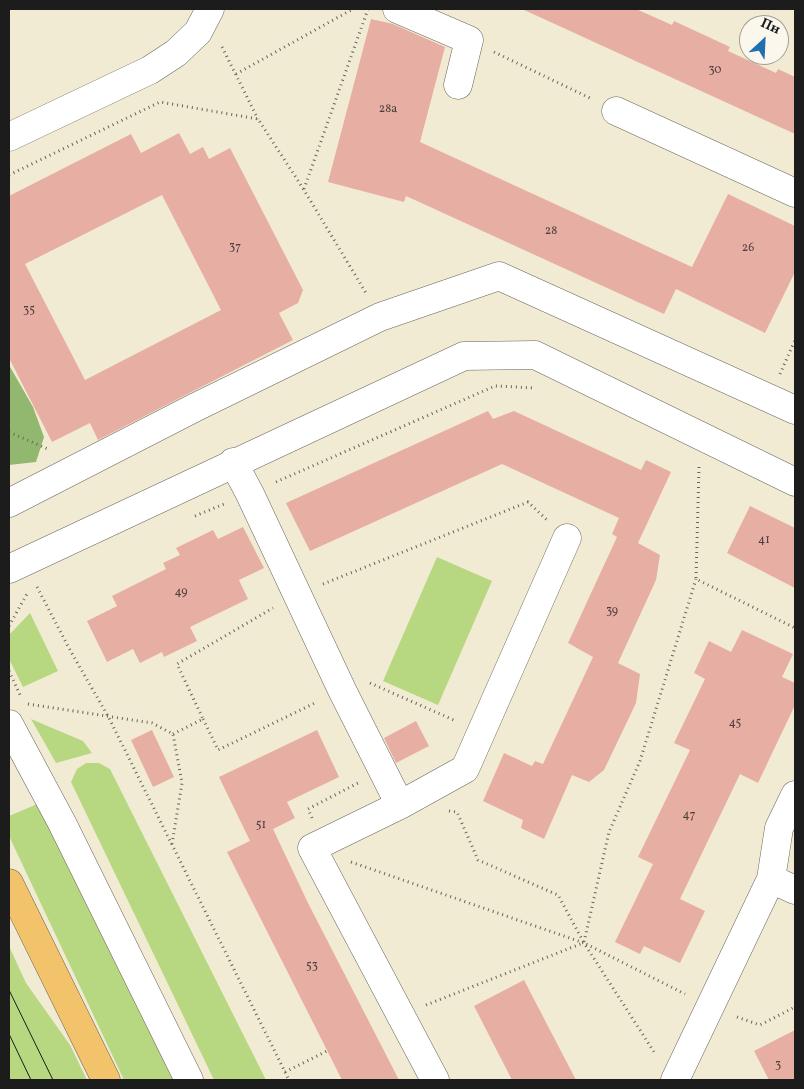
<!DOCTYPE html>
<html>
<head>
<meta charset="utf-8">
<style>
	body { margin:0 }
	#map { position:relative; width:804px; height:1089px; overflow:hidden; background:#f2ebd3; font-family:Vollkorn,serif }
	canvas { display:block }
	.frame { position:absolute; inset:0; border:10px solid #1c1c1c; pointer-events:none }
	.north { position:absolute; left:739px; top:15px; width:50px; height:50px; box-sizing:border-box; background:#fbf7ec; border:1px solid #a29f99; border-radius:50%; rotate:25deg; font-size:14px; font-weight:700; line-height:20px; text-align:center; color:#1c1c1c }
	.north::after { content:''; display:block; margin:auto; width:18px; height:22px; background:#1f6fb2; clip-path:polygon(50% 0,100% 100%,50% 72%,0 100%) }
</style>
</head>
<body>
<div id="map">
<canvas width="804" height="1089"></canvas>
<div class="frame"></div>
<div class="north">Пн</div>
</div>
<script>
const c = document.querySelector('canvas').getContext('2d');
c.lineJoin = 'round';
function fill(path, color) {
  c.fillStyle = color;
  c.fill(path, 'evenodd');
}
function poly(rows) {
  const path = new Path2D();
  for (const r of rows) {
    path.moveTo(r[0], r[1]);
    for (let i = 2; i < r.length; i += 2) path.lineTo(r[i], r[i + 1]);
  }
  return path;
}
function trace(path, color, width, dash) {
  c.strokeStyle = color;
  c.lineWidth = width;
  c.lineCap = dash ? 'butt' : 'round';
  c.setLineDash(dash || []);
  c.stroke(path);
}
function label(font, color, halo, rows, align = 'center') {
  c.font = font + ' Vollkorn,serif';
  c.lineWidth = 4;
  c.setLineDash([]);
  c.textBaseline = 'middle';
  c.strokeStyle = halo;
  c.fillStyle = color;
  for (const [text, x, y, turn = 0] of rows) {
    c.save();
    c.translate(x, y);
    c.rotate((+turn || 0) * Math.PI / 180);
    c.textAlign = isNaN(turn) ? turn : align;
    if (halo) c.strokeText(text, 0, 0);
    c.fillText(text, 0, 0);
    c.restore();
  }
}
fill(poly([
	[437,557,492,581,438,705,383,681],
	[30,613,58,671,23,687,9,659,9,635],
	[31,719,83,741,92,753,56,763],
	[86,763,99,763,110,769,266,1080,214,1080,71,782,77,769],
	[42,802,173,1080,124,1080,9,836,9,816],
	[9,946,26,983,70,1045,87,1080,9,1080]
]), '#b7d880');
fill(poly([
	[9,365,33,407,44,437,36,462,9,465]
]), '#91b86e');
fill(poly([
	[522,9,636,9,672,25,674,21,730,47,728,51,776,73,778,69,795,77,795,134],
	[371,19,393,24,445,47,420,142,692,267,728,194,795,226,795,272,765,333,676,289,664,314,406,196,404,202,328,182],
	[179,133,190,154,203,147,209,159,230,148,303,290,298,303,279,313,293,340,98,440,90,423,52,442,9,358,9,196,131,134,141,153],
	[162,195,221,310,85,380,25,264],
	[488,411,493,419,514,411,641,470,646,460,671,472,638,543,660,555,656,580,618,663,640,674,636,703,604,770,589,782,572,775,544,839,521,828,523,820,483,801,504,753,532,766,535,761,543,764,593,657,568,643,617,537,612,534,619,518,502,464,310,551,286,503],
	[750,506,795,528,795,588,727,553],
	[243,527,264,568,239,580,248,599,190,627,197,641,164,657,162,652,140,663,133,649,107,662,87,621,117,606,112,596,166,569,163,563,180,555,176,548,213,530,218,539],
	[742,630,793,654,782,677,795,683,795,705,758,783,740,774,680,899,705,911,680,963,644,946,640,954,615,942,653,864,638,857,690,750,674,743,705,679,694,673,709,641,731,652],
	[416,721,429,746,396,763,384,738],
	[152,730,174,777,153,787,131,740],
	[317,730,339,777,287,802,295,818,273,829,308,903,399,1080,342,1080,227,852,250,841,219,777],
	[524,980,576,1080,512,1080,474,1006],
	[795,1030,795,1080,769,1080,754,1051]
]), '#e7aea4');
const minor = poly([
	[397,9,469,40,458,85],
	[616,111,795,193],
	[9,137,150,70,176,53,198,32,210,9],
	[233,462,250,494,342,690,400,805],
	[9,503,196,407,380,317,499,276,795,410],
	[9,569,464,356,535,355,795,482],
	[9,724,62,823,189,1080],
	[771,879,795,890],
	[435,1080,312,848,400,805,465,769,567,538],
	[675,1080,771,879,779,828,795,795]
]);
const major = poly([
	[9,883,106,1080]
]);
trace(minor, '#67645c', 29);
trace(major, '#67645c', 29);
trace(poly([
	[222,47,258,119],
	[494,52,592,99],
	[236,74,353,9],
	[9,175,160,102,258,119,304,190,366,293],
	[304,189,368,9],
	[780,374,795,340],
	[9,432,50,450],
	[699,467,696,579,795,628],
	[276,482,495,386,534,388],
	[195,516,224,504],
	[323,584,528,502,547,520],
	[37,587,70,650,109,718,289,1080],
	[9,626,28,592],
	[9,671,21,697],
	[370,683,456,721],
	[28,704,152,723,173,734],
	[203,719,218,750,317,702],
	[173,734,203,719,177,664,273,608],
	[449,811,457,812,478,860,558,895,584,943,685,994],
	[312,818,308,809,358,783],
	[172,844,182,783,173,734],
	[351,862,584,943,656,1055],
	[584,942,609,832,640,761,696,579],
	[426,1005,583,943],
	[737,1017,760,1025,795,1007],
	[285,1072,327,1051]
]), '#67645c', 3, [1, 4]);
trace(minor, '#fff', 28);
trace(major, '#f2c36a', 28);
trace(poly([
	[9,990,53,1080],
	[9,1034,31,1080]
]), '#1c1c1c', 1);
label('12px', '#4f403e', null, [
	["30",715,71],
	["28а",388,110],
	["28",551,232],
	["37",235,248],
	["26",748,249],
	["35",29,311],
	["41",764,541],
	["49",181,593],
	["39",612,612],
	["45",735,724],
	["47",689,816],
	["51",261,826],
	["53",312,967],
	["3",778,1066]
]);
</script>
</body>
</html>
